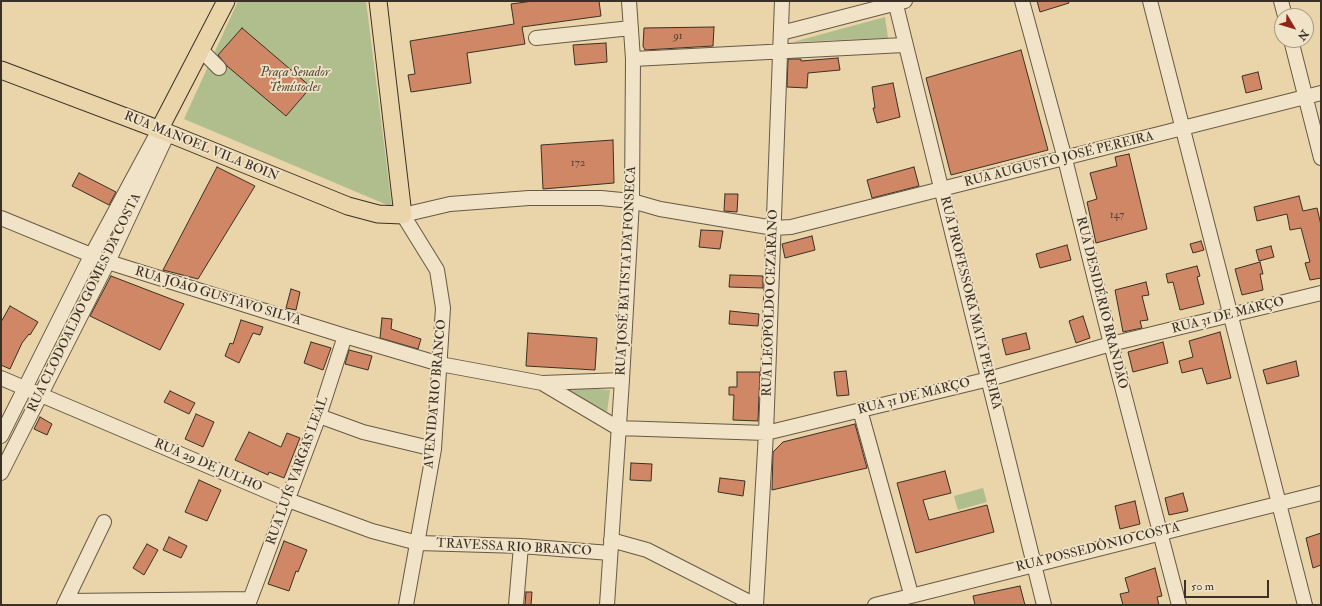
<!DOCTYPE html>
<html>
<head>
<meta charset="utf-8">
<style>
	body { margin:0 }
	#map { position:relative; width:1322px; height:606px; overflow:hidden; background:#ead4a9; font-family:"IM FELL Double Pica",serif }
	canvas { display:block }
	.frame { position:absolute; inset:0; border:2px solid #3a3025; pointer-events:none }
	.north { position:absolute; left:1274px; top:8px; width:40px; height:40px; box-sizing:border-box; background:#f1e3c7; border:1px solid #a89b86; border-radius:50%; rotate:128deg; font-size:11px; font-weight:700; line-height:16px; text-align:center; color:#3a3025 }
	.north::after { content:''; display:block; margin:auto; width:14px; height:18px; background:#8f2418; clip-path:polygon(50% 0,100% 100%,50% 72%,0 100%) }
	.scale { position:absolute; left:1184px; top:580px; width:85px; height:18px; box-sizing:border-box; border:2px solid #3a3025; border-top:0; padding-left:5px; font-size:12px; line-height:14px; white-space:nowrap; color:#3a3025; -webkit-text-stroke:3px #f1e3c7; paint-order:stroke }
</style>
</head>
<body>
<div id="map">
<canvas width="1322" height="606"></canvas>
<div class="frame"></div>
<div class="north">N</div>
<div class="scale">50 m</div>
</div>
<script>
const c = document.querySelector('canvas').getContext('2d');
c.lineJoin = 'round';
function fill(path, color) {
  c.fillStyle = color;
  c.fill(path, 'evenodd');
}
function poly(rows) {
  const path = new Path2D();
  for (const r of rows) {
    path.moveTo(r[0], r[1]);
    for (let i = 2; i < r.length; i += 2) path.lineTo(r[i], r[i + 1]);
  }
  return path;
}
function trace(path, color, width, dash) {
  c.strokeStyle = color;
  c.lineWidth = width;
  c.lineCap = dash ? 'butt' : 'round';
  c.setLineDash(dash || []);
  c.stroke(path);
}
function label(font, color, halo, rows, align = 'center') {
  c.font = font + ' "IM FELL Double Pica",serif';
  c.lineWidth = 3.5;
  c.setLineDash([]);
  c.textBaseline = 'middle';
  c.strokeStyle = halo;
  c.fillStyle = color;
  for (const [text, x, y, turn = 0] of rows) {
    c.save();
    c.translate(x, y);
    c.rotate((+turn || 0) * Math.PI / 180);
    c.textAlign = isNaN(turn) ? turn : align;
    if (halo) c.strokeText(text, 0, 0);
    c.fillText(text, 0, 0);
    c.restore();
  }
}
fill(poly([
	[238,1,366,1,392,207,184,119],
	[885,17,888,38,793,42],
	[558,386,610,390,607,412],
	[983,488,987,502,958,510,954,496]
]), '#b0be8d');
const building = poly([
	[533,1,599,1,601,16,522,27,525,44,467,53,471,83,411,92,408,75,415,74,410,41,514,24,511,4,533,1],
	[1037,1,1068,1,1069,3,1040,12,1037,1],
	[714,27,713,46,645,50,643,46,644,28,714,27],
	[242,28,311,87,286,116,227,66,218,55,242,28],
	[606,43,607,62,575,65,573,45,606,43],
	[1021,50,1048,150,951,175,926,78,1021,50],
	[838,58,840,70,808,73,807,88,787,87,788,59,801,59,801,61,838,58],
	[1258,72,1262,89,1246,93,1242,76,1258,72],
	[893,83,900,117,877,123,873,108,875,108,872,87,893,83],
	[613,140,614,183,543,189,541,145,613,140],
	[1129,154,1147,229,1096,243,1087,202,1097,199,1090,173,1117,166,1115,157,1129,154],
	[217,167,255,186,198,279,163,270,217,167],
	[914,167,919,186,872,198,867,180,914,167],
	[79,173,116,192,109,205,72,186,79,173],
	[725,194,738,194,737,212,724,211,725,194],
	[1299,196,1303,211,1317,208,1321,225,1321,278,1310,280,1305,263,1310,262,1301,228,1290,230,1287,214,1257,221,1254,207,1299,196],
	[701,230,723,231,720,249,699,247,701,230],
	[812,236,815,250,785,258,782,244,812,236],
	[1201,241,1204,250,1193,253,1190,244,1201,241],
	[1067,245,1071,260,1040,268,1036,254,1067,245],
	[1271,246,1274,257,1259,261,1256,250,1271,246],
	[1260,262,1263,274,1260,274,1263,290,1242,295,1235,269,1260,262],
	[1197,266,1200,276,1197,277,1204,304,1180,310,1173,282,1168,283,1166,274,1197,266],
	[730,275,763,276,763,288,729,287,730,275],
	[111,276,184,304,160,350,90,316,111,276],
	[1146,282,1149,295,1142,296,1148,320,1140,321,1142,328,1123,332,1115,290,1146,282],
	[291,289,300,292,296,310,286,308,291,289],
	[10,306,38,322,30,335,29,334,22,343,10,369,1,365,1,322,10,306],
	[730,311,759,314,758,326,729,324,730,311],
	[1083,316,1090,338,1076,343,1069,321,1083,316],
	[382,318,392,319,391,329,421,339,418,349,380,338,382,318],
	[241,320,263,327,260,335,253,333,239,363,225,356,230,343,233,344,241,320],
	[1220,332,1231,378,1207,384,1202,368,1182,373,1179,361,1193,357,1189,341,1220,332],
	[528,333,597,338,595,370,526,366,528,333],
	[1026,333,1030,349,1006,355,1002,339,1026,333],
	[311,342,331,348,323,370,304,363,311,342],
	[1163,342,1168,363,1133,372,1128,352,1163,342],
	[349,350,372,356,368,370,345,364,349,350],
	[1296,361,1299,376,1267,384,1263,370,1296,361],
	[846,371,849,395,837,396,834,372,846,371],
	[737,372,760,372,758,421,733,420,734,395,729,395,729,387,737,387,737,372],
	[170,391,195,403,189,414,164,402,170,391],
	[196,414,214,422,203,447,185,439,196,414],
	[40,417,52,424,47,435,34,429,40,417],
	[855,424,867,468,772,490,773,452,783,442,855,424],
	[249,432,281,447,287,433,300,438,284,478,269,472,268,475,235,460,249,432],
	[631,463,652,464,651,481,630,480,631,463],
	[945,471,951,493,923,500,929,520,987,505,994,532,916,553,897,483,945,471],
	[720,478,745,481,743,496,718,492,720,478],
	[199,480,221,490,207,521,185,512,199,480],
	[1183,493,1188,511,1169,515,1165,498,1183,493],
	[1135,501,1140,524,1120,529,1115,506,1135,501],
	[1321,533,1321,565,1313,568,1306,538,1321,533],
	[169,537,187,546,181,558,163,550,169,537],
	[284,541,307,550,298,572,296,571,289,591,268,584,284,541],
	[147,544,158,550,144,575,133,568,147,544],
	[1155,568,1162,596,1157,597,1159,605,1123,605,1120,594,1129,592,1125,578,1155,568],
	[1020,586,1025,605,975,605,973,596,1020,586],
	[526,592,532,592,531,605,525,605,526,592]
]);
fill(building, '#cf8765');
trace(building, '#3a3025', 1);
const minor = poly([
	[895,1,1044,605],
	[1022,1,1065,159,1111,344,1179,605],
	[1150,1,1305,605],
	[1281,1,1285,16],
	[781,33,905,1],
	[536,38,631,28],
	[1291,40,1321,158],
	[201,50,219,68],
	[633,59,904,45],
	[1,218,108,262,345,336,440,364,542,383,622,380],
	[1,378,288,500,372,531,418,543,521,546,610,553],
	[542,383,618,428,766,433,989,379,1111,344,1321,293],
	[860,410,911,594],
	[319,416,363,432,434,449],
	[1,436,91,256,159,130],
	[1,473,108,262,168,133],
	[611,540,647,550,755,605],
	[66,601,250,599],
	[64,605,104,522],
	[248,605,319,416,345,336],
	[406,605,434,449,443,308,437,270,403,215,450,204,529,198,601,198,632,201,660,209,774,228,791,227,1321,93],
	[516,605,521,546],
	[607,605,622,380,632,201,633,59,629,1],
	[756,605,766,433,782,1],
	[875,605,1321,493]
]);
const major = poly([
	[1,70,168,133,348,206,378,214,403,215,378,1],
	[159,130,226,1]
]);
trace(minor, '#665946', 16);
trace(major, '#3a3025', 19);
trace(minor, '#f1e3c7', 14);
trace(major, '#ead4a9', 17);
label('11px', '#5f4635', null, [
	["91",678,37],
	["172",578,164],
	["147",1117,216]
]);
label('italic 13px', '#524c3a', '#f1e3c7', [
	["Praça Senador",295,73],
	["Temístocles",295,88]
]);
label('13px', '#3a3025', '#f1e3c7', [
	["RUA MANOEL VILA BOIN",201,147,22],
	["RUA AUGUSTO JOSÉ PEREIRA",1059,160,-14],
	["RUA JOSÉ BATISTA DA FONSECA",627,271,-87],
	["RUA JOÃO GUSTAVO SILVA",218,297,17],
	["RUA CLODOALDO GOMES DA COSTA",85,303,-64],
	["RUA LEOPOLDO CEZARANO",771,303,-88],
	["RUA PROFESSORA MATA PEREIRA",970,303,76],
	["RUA DESIDÉRIO BRANDÃO",1101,303,76],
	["RUA 31 DE MARÇO",1228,316,-14],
	["AVENIDA RIO BRANCO",436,394,-85],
	["RUA 31 DE MARÇO",914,397,-14],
	["RUA 29 DE JULHO",208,466,23],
	["RUA LUÍS VARGAS LEAL",298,471,-70],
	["TRAVESSA RIO BRANCO",514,548,3],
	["RUA POSSEDÔNIO COSTA",1098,548,-14]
]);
</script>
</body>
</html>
